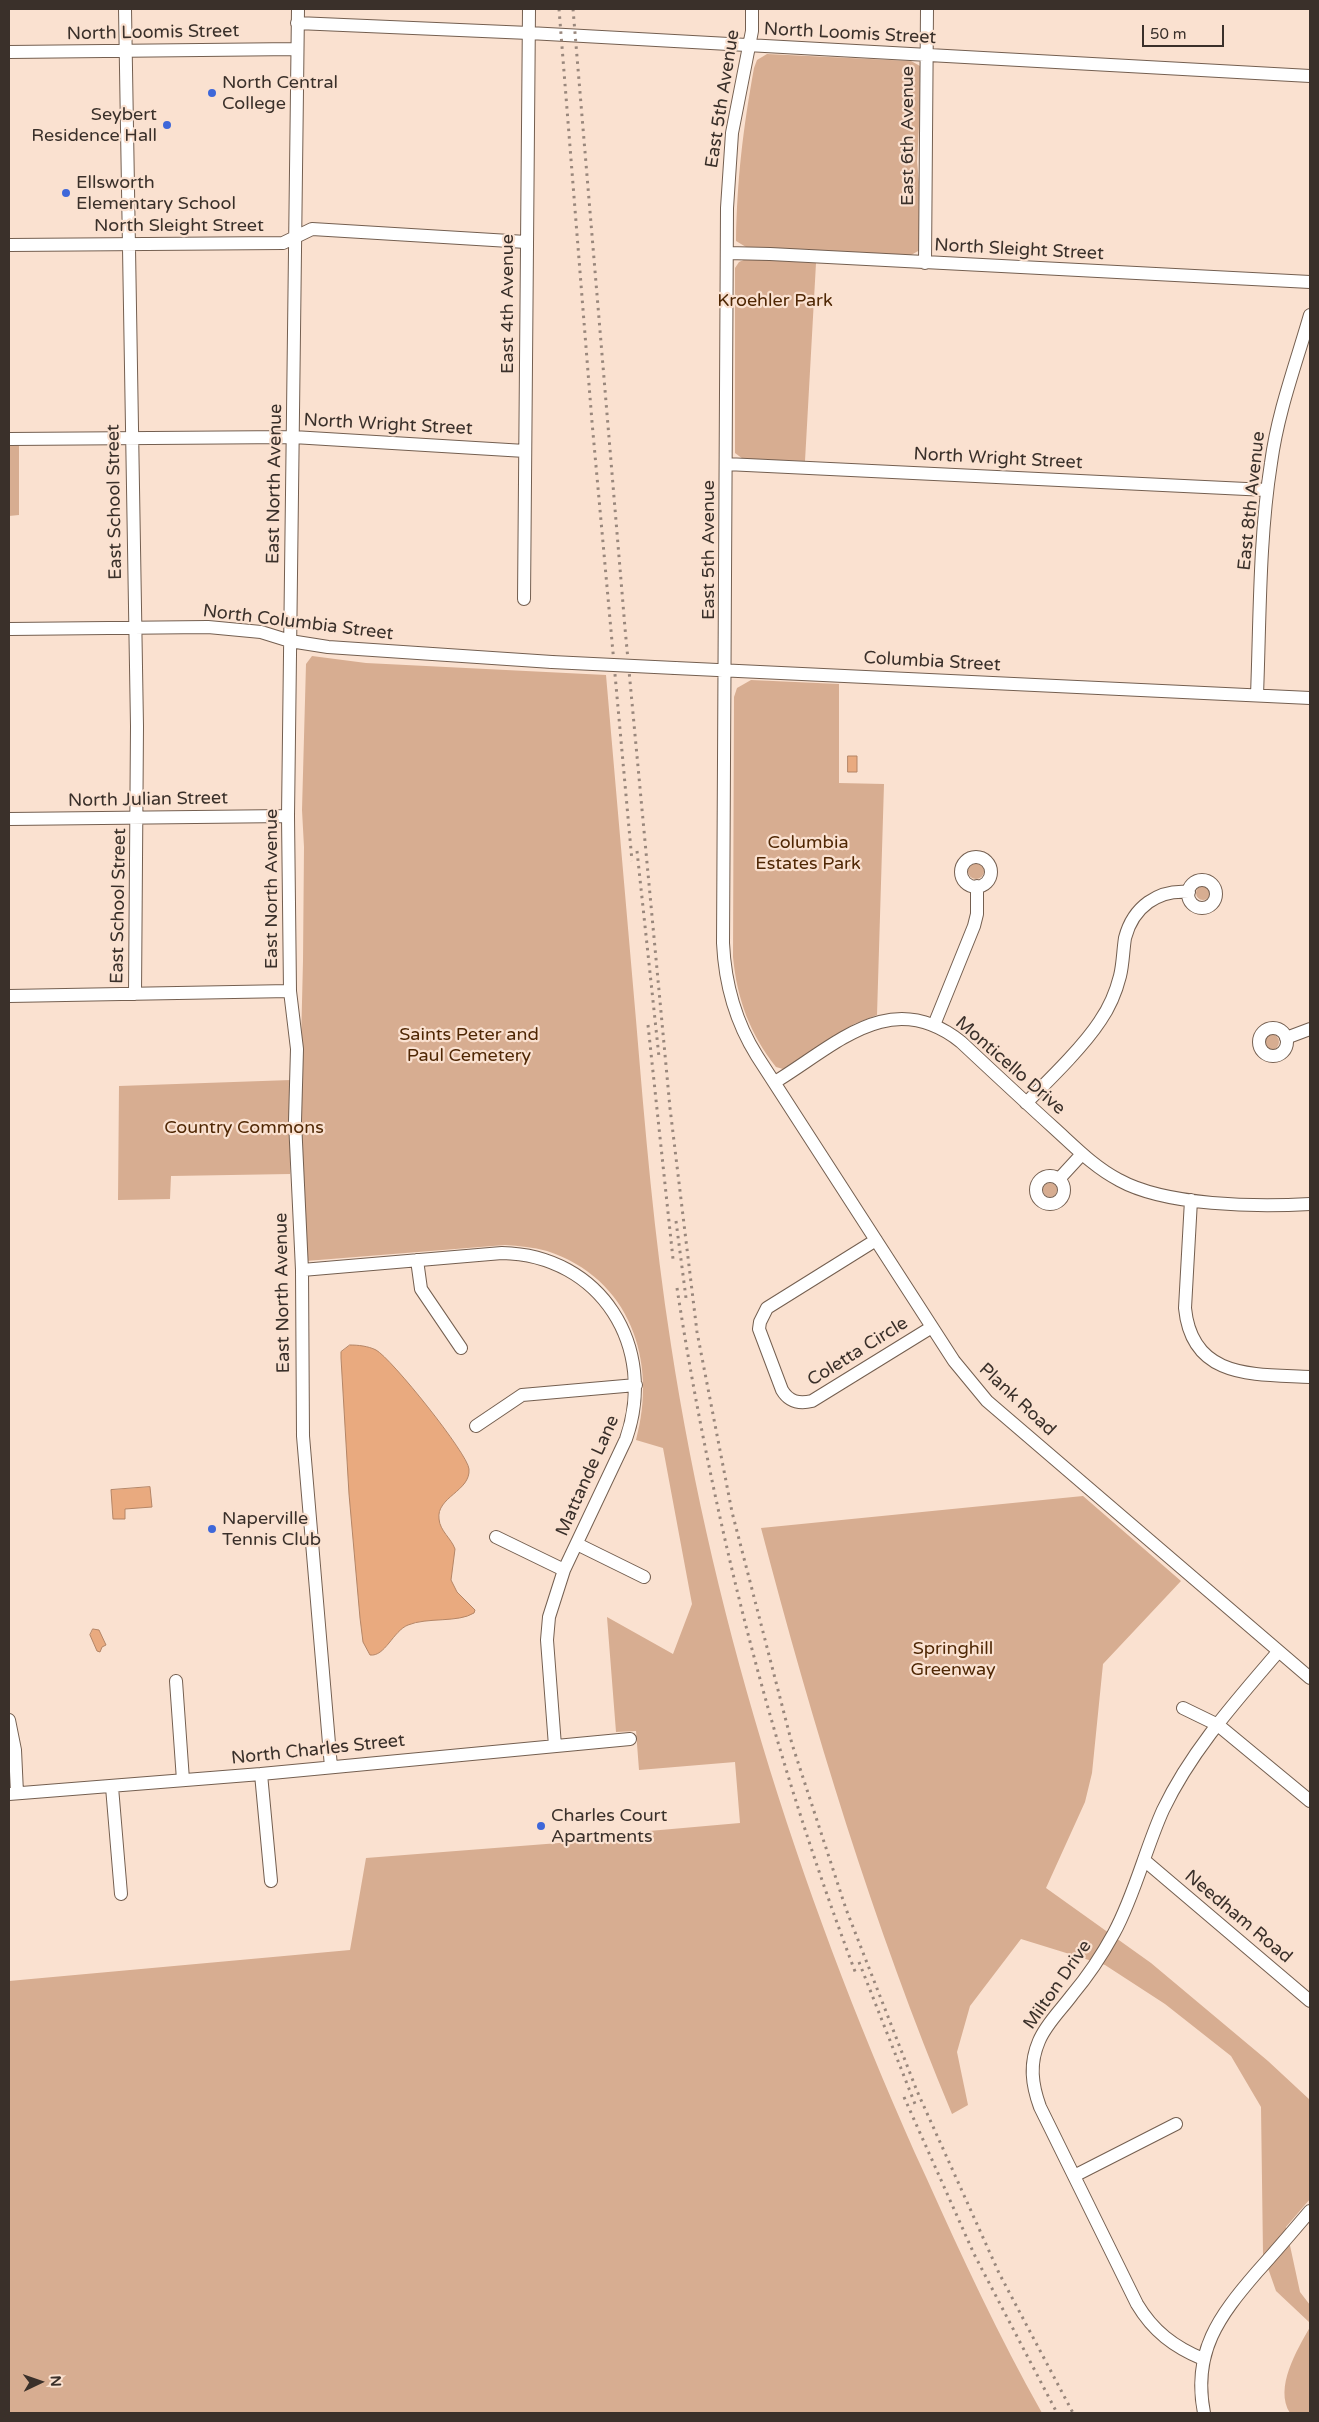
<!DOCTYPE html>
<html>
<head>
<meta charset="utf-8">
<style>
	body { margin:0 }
	#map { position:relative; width:1319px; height:2422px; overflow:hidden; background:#fae1d0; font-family:"Varela Round",sans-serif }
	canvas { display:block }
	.frame { position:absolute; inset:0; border:10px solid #3a302a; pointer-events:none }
	.north { position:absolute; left:15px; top:2357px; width:50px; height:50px; -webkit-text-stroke:4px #fae1d0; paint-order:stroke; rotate:87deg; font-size:14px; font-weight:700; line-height:20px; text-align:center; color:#3a302a }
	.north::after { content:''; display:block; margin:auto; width:18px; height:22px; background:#3a302a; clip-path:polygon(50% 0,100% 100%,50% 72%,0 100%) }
	.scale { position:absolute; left:1142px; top:25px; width:82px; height:22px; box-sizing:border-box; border:2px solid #3a302a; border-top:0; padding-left:6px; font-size:15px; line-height:18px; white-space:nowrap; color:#3a302a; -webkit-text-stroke:4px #fae1d0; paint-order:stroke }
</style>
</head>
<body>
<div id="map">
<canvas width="1319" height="2422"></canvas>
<div class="frame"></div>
<div class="north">N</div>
<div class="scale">50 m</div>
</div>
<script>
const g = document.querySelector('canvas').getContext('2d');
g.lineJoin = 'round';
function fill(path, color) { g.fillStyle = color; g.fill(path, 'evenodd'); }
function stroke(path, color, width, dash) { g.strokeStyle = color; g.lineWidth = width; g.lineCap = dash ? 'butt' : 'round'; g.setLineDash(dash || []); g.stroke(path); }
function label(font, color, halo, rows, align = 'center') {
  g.font = font + ' "Varela Round",sans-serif'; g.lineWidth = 4.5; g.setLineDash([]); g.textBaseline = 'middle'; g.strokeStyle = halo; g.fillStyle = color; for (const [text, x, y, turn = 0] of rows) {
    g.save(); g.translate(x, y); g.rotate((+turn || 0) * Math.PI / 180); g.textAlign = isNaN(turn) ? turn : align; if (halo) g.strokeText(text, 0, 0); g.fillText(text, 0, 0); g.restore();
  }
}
fill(new Path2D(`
	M 767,54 L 911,61 L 920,66 L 922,72 L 917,162 L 920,191 L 920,250 L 911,255 L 746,247 L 736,241 C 737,179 743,129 754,68 L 757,60 Z
	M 746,259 L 816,263 L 805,461 L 743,459 L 735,453 L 735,268 L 739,262 Z
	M 9,442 L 19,442 L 19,515 L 9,516 Z
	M 312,656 L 366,663 L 606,675 C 616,790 626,905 636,1020 C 645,1128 654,1237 671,1345 C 715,1632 806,1913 926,2177 C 962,2257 999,2337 1042,2413 L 9,2413 L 9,1981 L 350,1950 L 366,1858 L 649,1836 L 649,1831 L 740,1823 L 735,1762 L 639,1770 L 636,1731 L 616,1732 L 607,1617 L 673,1654 L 692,1604 L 663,1448 L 636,1440 C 658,1361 630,1278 547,1251 C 533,1247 519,1246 505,1245 L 306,1261 L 299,1125 L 303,961 L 304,847 L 302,810 L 306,664 Z
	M 751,680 L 839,684 L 839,783 L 884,784 L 877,1015 L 854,1024 L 783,1069 L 776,1067 C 750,1034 737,999 733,957 L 734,697 L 737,688 Z
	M968 871a8 8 0 1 1 16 0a8 8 0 1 1-16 0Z
	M1196 893a7 7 0 1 1 14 0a7 7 0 1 1-14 0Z
	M1263 1042a8 8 0 1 1 16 0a8 8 0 1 1-16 0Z
	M 291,1080 L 290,1174 L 171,1176 L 170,1199 L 118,1200 L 119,1086 Z
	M1043 1190a7 7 0 1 1 14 0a7 7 0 1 1-14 0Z
	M 1083,1496 L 1181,1581 L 1103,1664 L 1092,1773 L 1085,1802 L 1046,1888 L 1151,1963 L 1268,2061 L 1310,2100 L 1310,2199 L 1286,2227 L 1300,2292 L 1310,2305 L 1310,2413 L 1290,2413 C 1274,2388 1297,2350 1310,2327 L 1309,2322 L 1276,2291 L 1263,2254 L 1261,2107 L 1231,2056 L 1165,2004 L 1105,1965 L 1021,1939 L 970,2006 L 957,2052 L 968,2105 L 952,2114 C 873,1924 813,1727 761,1528 Z`), '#d7ad91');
const water = new Path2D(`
	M 848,756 L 857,756 L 857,772 L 848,772 Z
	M 350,1345 C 358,1345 368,1346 376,1350 C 391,1358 468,1454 469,1469 C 471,1491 436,1497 439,1519 C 440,1531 451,1538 455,1549 L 451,1580 L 457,1592 L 475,1610 L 474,1613 C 458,1623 427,1617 408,1625 C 393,1631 385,1657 370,1655 L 363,1642 L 360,1618 L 349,1494 L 341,1358 L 341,1352 Z
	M 150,1487 L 152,1507 L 125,1509 L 125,1519 L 113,1519 L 111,1490 Z
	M 93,1629 L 99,1630 L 106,1645 L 102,1647 L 100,1652 L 97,1651 L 90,1635 Z`);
fill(water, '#e9aa7f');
stroke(water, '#b48566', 1);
const street = new Path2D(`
	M 125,9 L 137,726 L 135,994
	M 298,9 L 288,816 L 290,991 L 297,1049 L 295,1121 L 302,1270 L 303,1436 L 331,1767
	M 752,9 L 752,31 L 732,133 L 727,208 L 723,943 C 725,985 735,1021 757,1056 L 954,1361 L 987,1401 L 1310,1678
	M 297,23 L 529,33 L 1310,76
	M 9,52 L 297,49
	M 9,245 L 283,243 L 312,229 L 526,242
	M 727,253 L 770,254 L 1310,282
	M 925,263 L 927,9
	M 9,439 L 293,437 L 525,451
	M 726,464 L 1267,490
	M 524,599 L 529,9
	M 9,629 L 208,627 L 261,632 L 290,641 L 328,647 L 552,662
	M 675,668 L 1310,698
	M 1257,695 C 1260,618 1259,539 1271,463 C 1278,411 1296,364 1310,315
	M 9,819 L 288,816
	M961 872a15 15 0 1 1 30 0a15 15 0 1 1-30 0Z
	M1188 894a14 14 0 1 1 28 0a14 14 0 1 1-28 0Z
	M 9,996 L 290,991
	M 934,1025 L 974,926 L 977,914 L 977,886
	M1259 1042a14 14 0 1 1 28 0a14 14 0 1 1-28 0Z
	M 1286,1038 L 1310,1029
	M 775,1082 C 836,1045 891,986 961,1042 C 992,1071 1023,1100 1054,1128 C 1075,1147 1094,1167 1119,1180 C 1166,1206 1256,1207 1310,1204
	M 1026,1103 C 1049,1080 1083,1047 1100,1021 C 1109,1008 1116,992 1120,976 C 1123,964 1123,951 1125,938 C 1133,907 1158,889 1189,892
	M1036 1190a14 14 0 1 1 28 0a14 14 0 1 1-28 0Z
	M 1059,1179 L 1082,1154
	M 1191,1200 L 1185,1308 C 1192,1380 1255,1374 1310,1377
	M 876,1240 L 767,1308 L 760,1322 L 759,1329 L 782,1390 C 789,1402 799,1404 812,1401 L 932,1327
	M 417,1260 L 421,1289 L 461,1348
	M 302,1270 L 502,1253 C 601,1255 658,1347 626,1439 L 564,1570 L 549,1617 L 547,1640 L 555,1746
	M 476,1426 L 522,1395 L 636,1385
	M 496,1537 L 564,1570
	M 577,1544 L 644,1577
	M 176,1681 L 183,1780
	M 1183,1708 L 1218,1725 L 1310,1801
	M 9,1720 L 15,1750 L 17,1793
	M 261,1774 L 271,1881
	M 112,1787 L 121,1894
	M 9,1794 L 261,1774 L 630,1739
	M 1144,1860 L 1310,2001
	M 1074,2176 L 1176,2124
	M 1203,2359 C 1174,2347 1153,2331 1137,2304 L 1040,2107 C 1032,2085 1029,2064 1039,2041 C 1046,2024 1061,2010 1072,1995 C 1088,1976 1102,1955 1114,1933 C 1135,1894 1145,1850 1163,1810 C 1191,1751 1236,1701 1278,1652
	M 1204,2413 C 1192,2352 1219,2316 1257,2272 C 1275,2252 1293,2231 1310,2211`);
stroke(street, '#745f50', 14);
stroke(street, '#fff', 12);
stroke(new Path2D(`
	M 559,9 L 592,422 L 632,861
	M 573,9 L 625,628 L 670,1108 L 697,1332 L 732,1512 L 792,1744 L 846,1909 L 917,2091 L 999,2273 L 1073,2413
	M 637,851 L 659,1057
	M 648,1025 L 673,1259
	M 676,1221 L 686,1298
	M 677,1288 C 713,1522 772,1753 856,1974
	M 859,1962 L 915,2104
	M 904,2097 L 974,2254 L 1057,2413`), '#99877c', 3, [2.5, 5]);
const streetBridge = new Path2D(`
	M 552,662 L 675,668`);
stroke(streetBridge, '#745f50', 14, []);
stroke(streetBridge, '#fff', 12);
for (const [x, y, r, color] of [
	[212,93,5,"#3e67d9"],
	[167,125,5,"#3e67d9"],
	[66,193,5,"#3e67d9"],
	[212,1529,5,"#3e67d9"],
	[541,1826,5,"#3e67d9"]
]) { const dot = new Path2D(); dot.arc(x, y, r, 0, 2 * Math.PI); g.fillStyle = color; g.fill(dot); stroke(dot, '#fae1d0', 2); }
label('18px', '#3a302a', '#fae1d0', [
	["North Loomis Street",153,33,-1],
	["North Loomis Street",850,34,3],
	["East 5th Avenue",723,99,-81],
	["East 6th Avenue",908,136,-90],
	["North Sleight Street",179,226],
	["North Sleight Street",1019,250,3],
	["East 4th Avenue",508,304,-90],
	["North Wright Street",388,425,3],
	["North Wright Street",998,459,3],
	["East North Avenue",275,484,-89],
	["East 8th Avenue",1252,501,-84],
	["East School Street",115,502,-91],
	["East 5th Avenue",709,550,-90],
	["North Columbia Street",298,623,7],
	["Columbia Street",932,662,3],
	["North Julian Street",148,800,-1],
	["East North Avenue",272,889,-90],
	["East School Street",119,906,-89],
	["Monticello Drive",1010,1066,41],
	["East North Avenue",283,1293,-91],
	["Coletta Circle",858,1352,-32],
	["Plank Road",1017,1400,43],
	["Mattande Lane",588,1476,-66],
	["North Charles Street",318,1750,-6],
	["Needham Road",1238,1917,40],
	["Milton Drive",1058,1985,-55]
]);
label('18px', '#3a302a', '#fae1d0', [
	["North Central",222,83],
	["College",222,104],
	["Seybert",157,115,"right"],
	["Residence Hall",157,136,"right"],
	["Ellsworth",76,183],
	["Elementary School",76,204],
	["Naperville",222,1519],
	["Tennis Club",222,1540],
	["Charles Court",551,1816],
	["Apartments",551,1837]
], 'left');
label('18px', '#4f2704', '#fae1d0', [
	["Kroehler Park",775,301],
	["Columbia",808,843],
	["Estates Park",808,864],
	["Saints Peter and",469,1035],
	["Paul Cemetery",469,1056],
	["Country Commons",244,1128],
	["Springhill",953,1649],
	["Greenway",953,1670]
]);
</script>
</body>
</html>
